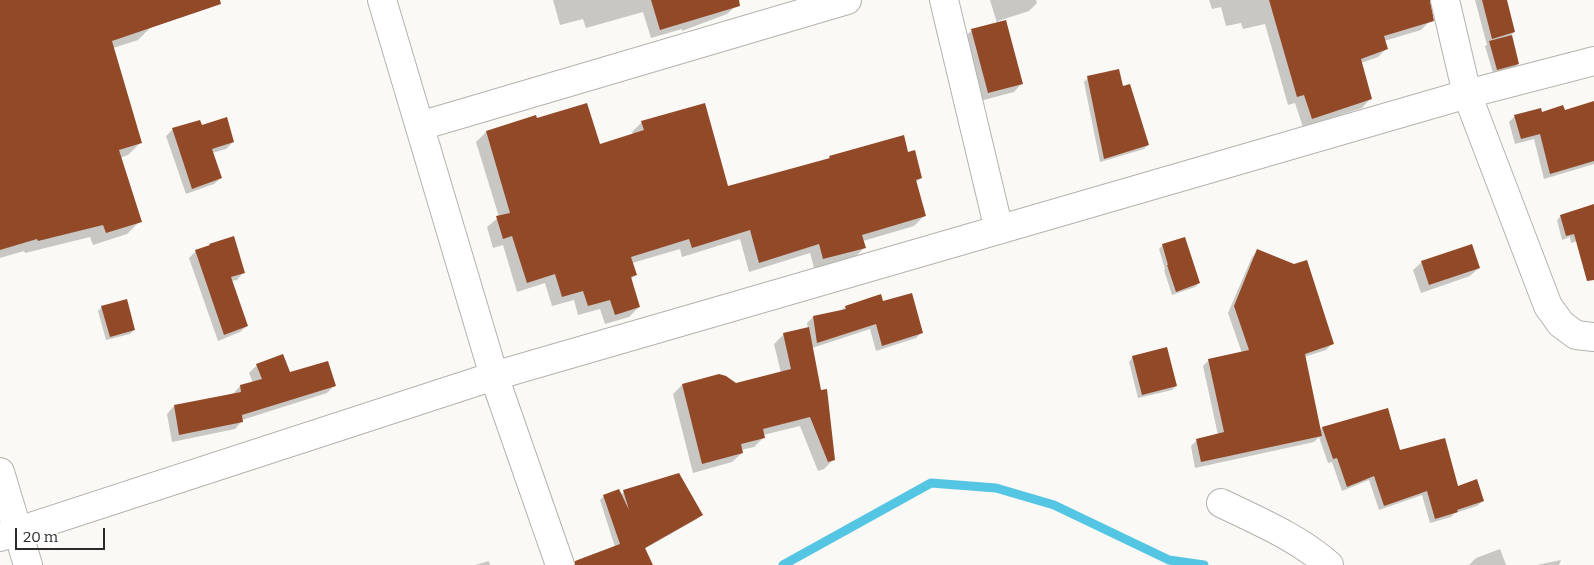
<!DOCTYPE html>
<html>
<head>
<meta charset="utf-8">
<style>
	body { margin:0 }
	#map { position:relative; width:1594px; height:565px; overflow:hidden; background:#fbf9f5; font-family:Bitter,serif }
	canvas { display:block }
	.scale { position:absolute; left:15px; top:528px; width:90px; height:22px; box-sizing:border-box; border:2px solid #2c2b2a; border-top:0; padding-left:6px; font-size:15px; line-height:18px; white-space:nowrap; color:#2c2b2a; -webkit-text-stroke:4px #fff; paint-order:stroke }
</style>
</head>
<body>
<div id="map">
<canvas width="1594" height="565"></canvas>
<div class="scale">20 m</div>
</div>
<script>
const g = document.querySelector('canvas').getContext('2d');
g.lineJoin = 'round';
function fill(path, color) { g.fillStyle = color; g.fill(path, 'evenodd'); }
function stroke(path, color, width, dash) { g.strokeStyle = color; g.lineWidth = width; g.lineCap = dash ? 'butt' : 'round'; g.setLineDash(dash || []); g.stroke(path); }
fill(new Path2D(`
	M 0,0 L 173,0 L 151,27 L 138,40 L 113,48 L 141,142 L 128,155 L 120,158 L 140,221 L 127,234 L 93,245 L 90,237 L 25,253 L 24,251 L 0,258 Z
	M 553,0 L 735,0 L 737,5 L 727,14 L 682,31 L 682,29 L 651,38 L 643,12 L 586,28 L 583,19 L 560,25 Z
	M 990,0 L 1036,0 L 1037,3 L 1029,11 L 998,21 L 1022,83 L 1014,92 L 980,101 L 963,39 L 971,31 L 997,23 Z
	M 1209,0 L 1424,0 L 1430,21 L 1421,30 L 1384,41 L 1387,48 L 1378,57 L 1361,63 L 1370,99 L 1362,108 L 1303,127 L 1295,103 L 1288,105 L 1265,24 L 1243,29 L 1241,23 L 1226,26 L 1221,7 L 1212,9 Z
	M 1475,0 L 1505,0 L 1514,32 L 1511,35 L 1518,64 L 1514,68 L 1493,73 L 1485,46 L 1487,45 Z
	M 1088,78 L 1122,88 L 1148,145 L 1144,149 L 1100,162 L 1084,82 Z
	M 1594,103 L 1594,164 L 1544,179 L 1534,139 L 1515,144 L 1509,122 L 1515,116 L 1564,111 Z
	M 537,120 L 599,145 L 633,134 L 632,132 L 642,122 L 727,188 L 826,160 L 830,157 L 908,153 L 921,178 L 915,183 L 924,216 L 914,226 L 863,241 L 865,247 L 855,257 L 814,268 L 810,253 L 749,272 L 740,239 L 682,257 L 680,249 L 632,263 L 635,275 L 630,280 L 639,307 L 629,317 L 605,324 L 600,309 L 578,315 L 574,300 L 552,306 L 545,283 L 517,292 L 503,245 L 493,248 L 487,227 L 499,217 L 476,142 L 486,132 Z
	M 201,127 L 233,142 L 226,149 L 212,153 L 221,178 L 214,184 L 186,194 L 166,136 L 173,129 Z
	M 1594,205 L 1594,236 L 1571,243 L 1570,237 L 1562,240 L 1557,220 L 1561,216 Z
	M 210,245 L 243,273 L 237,280 L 231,281 L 247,326 L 240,332 L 218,341 L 189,258 L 196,251 L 208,247 Z
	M 1163,245 L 1199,283 L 1195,287 L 1172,295 L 1164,270 L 1165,269 L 1159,249 Z
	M 1258,251 L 1332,344 L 1326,350 L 1304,357 L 1320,430 L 1322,428 L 1387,410 L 1399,451 L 1457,487 L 1483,501 L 1477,506 L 1455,513 L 1451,517 L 1430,523 L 1422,495 L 1379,510 L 1369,480 L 1342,491 L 1332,462 L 1328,463 L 1319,437 L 1314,442 L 1195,468 L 1191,446 L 1197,440 L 1218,435 L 1203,366 L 1209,360 L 1242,353 L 1228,313 L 1252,257 Z
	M 1422,262 L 1479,268 L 1470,276 L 1421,293 L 1413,270 Z
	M 880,296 L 882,303 L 922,332 L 916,338 L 876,351 L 870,329 L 812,348 L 833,460 L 824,469 L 818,471 L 800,426 L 763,435 L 764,437 L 754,447 L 741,450 L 742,453 L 732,462 L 693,473 L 673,394 L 682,385 L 736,385 L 781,373 L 774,344 L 784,334 L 808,329 L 807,323 L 813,317 L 840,312 L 845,307 Z
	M 102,307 L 134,330 L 130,334 L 106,340 L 98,311 Z
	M 1133,357 L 1176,386 L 1172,390 L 1138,398 L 1129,362 Z
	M 257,365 L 334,386 L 327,393 L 242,420 L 242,421 L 235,429 L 172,442 L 167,414 L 174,406 L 232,395 L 240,386 L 253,383 L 249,373 Z
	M 624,492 L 701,515 L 697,519 L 644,549 L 650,565 L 609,565 L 615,547 L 600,500 L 604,496 L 620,495 Z
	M 1500,549 L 1506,565 L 1469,565 L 1476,558 Z
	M 1561,560 L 1559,565 L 1537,565 Z
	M 489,561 L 490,565 L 475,565 Z`), '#0003');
stroke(new Path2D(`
	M 783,565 L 931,483 L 996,488 L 1054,505 L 1169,560 L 1204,565`), '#54c5e2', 9);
fill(new Path2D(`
	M 0,0 L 220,0 L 221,4 L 112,41 L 142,143 L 119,150 L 142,222 L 106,233 L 103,225 L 38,241 L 37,239 L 0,250 Z
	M 651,0 L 739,0 L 740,6 L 660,30 Z
	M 1269,0 L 1430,0 L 1434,21 L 1384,36 L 1388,49 L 1361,59 L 1372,99 L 1312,119 L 1304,95 L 1297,97 Z
	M 1482,0 L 1507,0 L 1515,32 L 1492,39 Z
	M 1006,20 L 1023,84 L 988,93 L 971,29 Z
	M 1512,35 L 1519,64 L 1497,70 L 1489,41 Z
	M 1119,69 L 1123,86 L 1130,84 L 1149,145 L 1104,159 L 1087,76 Z
	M 1594,101 L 1594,161 L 1550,174 L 1540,134 L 1521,139 L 1514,115 L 1541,108 L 1542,112 L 1563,105 L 1565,110 Z
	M 587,103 L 600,144 L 644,130 L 641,121 L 705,103 L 728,186 L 830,158 L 829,156 L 904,135 L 908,152 L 915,150 L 922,178 L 916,180 L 926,216 L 862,235 L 866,248 L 823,259 L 819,244 L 759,263 L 750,230 L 692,248 L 689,239 L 631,257 L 637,275 L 631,277 L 640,307 L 615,315 L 610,300 L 588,306 L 583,291 L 562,297 L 555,274 L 527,283 L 512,236 L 503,239 L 496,216 L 510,213 L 486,131 L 536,115 L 537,118 Z
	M 227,117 L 234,142 L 212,149 L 222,178 L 192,189 L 172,128 L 200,120 L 202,125 Z
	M 1594,204 L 1594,280 L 1587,281 L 1574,234 L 1566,236 L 1560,215 Z
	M 234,236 L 245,273 L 231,277 L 248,326 L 224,335 L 195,250 L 210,245 L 209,244 Z
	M 1185,237 L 1200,283 L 1176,292 L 1167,265 L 1168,265 L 1162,244 Z
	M 1472,244 L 1480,268 L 1429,285 L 1421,261 Z
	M 1257,249 L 1294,264 L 1307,260 L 1334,344 L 1305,354 L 1322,436 L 1201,462 L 1196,439 L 1224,432 L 1208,359 L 1249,350 L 1234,306 Z
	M 912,293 L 923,333 L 882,346 L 876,324 L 817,343 L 813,316 L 846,309 L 845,306 L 881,294 L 883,301 Z
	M 127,299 L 135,330 L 110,337 L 101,306 Z
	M 809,327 L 821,390 L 827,389 L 835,460 L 828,462 L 810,417 L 763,429 L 765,438 L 741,444 L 743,453 L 702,464 L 682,384 L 719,374 L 726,376 L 736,383 L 791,369 L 783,333 Z
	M 1167,347 L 1177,386 L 1142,395 L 1132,356 Z
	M 283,354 L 290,372 L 328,361 L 336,386 L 242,415 L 243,422 L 179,435 L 174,405 L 241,392 L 240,385 L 262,379 L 256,364 Z
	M 1388,408 L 1400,450 L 1445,438 L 1458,486 L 1477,479 L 1484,501 L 1457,510 L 1458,512 L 1435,519 L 1427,491 L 1384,506 L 1374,476 L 1347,487 L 1337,458 L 1333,459 L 1322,427 Z
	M 679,473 L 703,515 L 645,548 L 653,565 L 575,565 L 575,561 L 620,544 L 603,495 L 619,489 L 629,510 L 623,490 Z`), '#924928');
const street = new Path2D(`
	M 382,0 L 494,376 L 560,565
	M 944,0 L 999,230
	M 1445,0 L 1467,94 L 1548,306 L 1561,324 L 1576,335 L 1594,337
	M 420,126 L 847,0
	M 0,472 L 28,565
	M 1221,503 C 1258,521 1297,537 1329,565
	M 0,537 L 494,376 L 1467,94 L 1594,61`);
stroke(street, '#b3b2ae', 30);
stroke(street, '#fff', 28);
</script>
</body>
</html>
